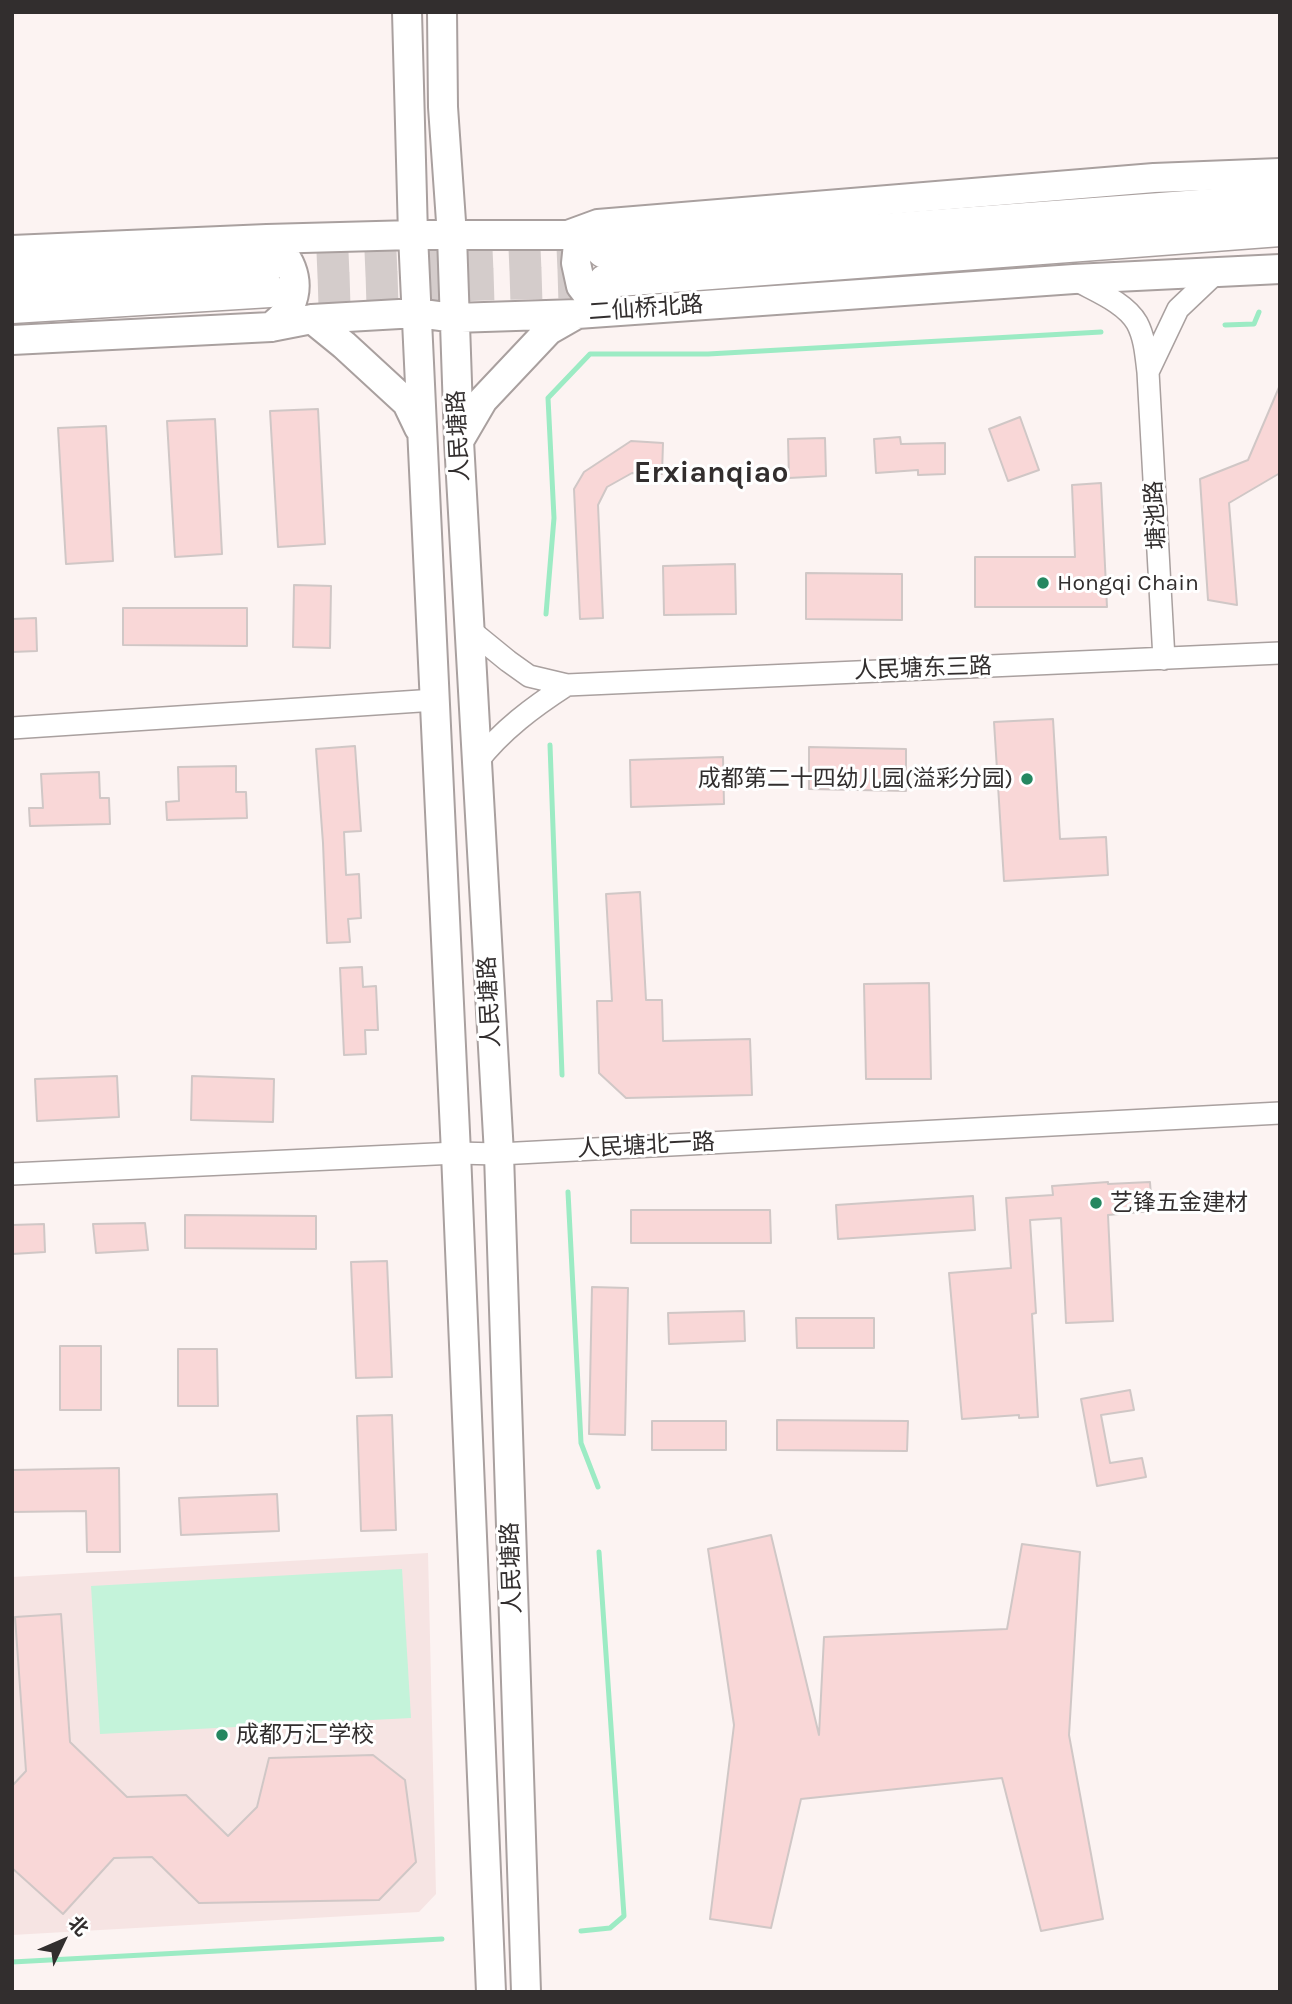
<!DOCTYPE html>
<html>
<head>
<meta charset="utf-8">
<style>
	body { margin:0 }
	#map { position:relative; width:1292px; height:2004px; overflow:hidden; background:#fcf3f2; font-family:Karla,"Noto Sans SC",sans-serif }
	canvas { display:block }
	.frame { position:absolute; inset:0; border:14px solid #322e2e; pointer-events:none }
	.north { position:absolute; left:28px; top:1906px; width:70px; height:70px; -webkit-text-stroke:5px #fff; paint-order:stroke; rotate:46deg; font-size:19px; font-weight:700; line-height:28px; text-align:center; color:#322e2e }
	.north::after { content:''; display:block; margin:auto; width:24px; height:32px; background:#322e2e; clip-path:polygon(50% 0,100% 100%,50% 72%,0 100%) }
</style>
</head>
<body>
<div id="map">
<canvas width="1292" height="2004"></canvas>
<div class="frame"></div>
<div class="north">北</div>
</div>
<script>
const g = document.querySelector('canvas').getContext('2d');
g.lineJoin = 'round';
function fill(path, color) { g.fillStyle = color; g.fill(path, 'evenodd'); }
function stroke(path, color, width, dash) { g.strokeStyle = color; g.lineWidth = width; g.lineCap = dash ? 'butt' : 'round'; g.setLineDash(dash || []); g.stroke(path); }
function label(font, color, halo, rows, align = 'center') {
  g.font = font + ' Karla,"Noto Sans SC",sans-serif'; g.lineWidth = 6; g.setLineDash([]); g.textBaseline = 'middle'; g.strokeStyle = halo; g.fillStyle = color; for (const [text, x, y, turn = 0] of rows) {
    g.save(); g.translate(x, y); g.rotate((+turn || 0) * Math.PI / 180); g.textAlign = isNaN(turn) ? turn : align; if (halo) g.strokeText(text, 0, 0); g.fillText(text, 0, 0); g.restore();
  }
}
fill(new Path2D(`
	M 428,1553 L 436,1894 L 419,1912 L 12,1935 L 12,1577 Z`), '#f6e4e3');
fill(new Path2D(`
	M 402,1569 L 411,1718 L 100,1734 L 91,1586 Z`), '#c4f3da');
stroke(new Path2D(`
	M 1225,325 L 1254,324 L 1259,312
	M 546,614 L 554,518 L 548,398 L 590,354 L 708,354 L 1101,332
	M 550,745 L 562,1075
	M 568,1192 L 581,1443 L 598,1487
	M 581,1931 L 610,1928 L 624,1916 L 599,1552
	M 12,1962 L 442,1939`), '#9cebc4', 5);
const building = new Path2D(`
	M 1280,385 L 1280,473 L 1229,503 L 1237,605 L 1208,600 L 1200,479 L 1248,460 Z
	M 318,409 L 325,544 L 278,547 L 270,411 Z
	M 1020,417 L 1039,470 L 1008,481 L 989,429 Z
	M 215,419 L 222,554 L 175,557 L 167,421 Z
	M 106,426 L 113,561 L 66,564 L 58,428 Z
	M 900,437 L 901,444 L 945,443 L 945,474 L 918,475 L 918,470 L 876,473 L 874,439 Z
	M 825,438 L 826,476 L 789,478 L 788,439 Z
	M 631,441 L 663,443 L 662,474 L 632,473 L 607,487 L 598,505 L 603,618 L 580,619 L 574,489 L 584,472 Z
	M 1101,483 L 1107,607 L 975,607 L 975,557 L 1075,557 L 1072,485 Z
	M 735,564 L 736,614 L 664,615 L 663,566 Z
	M 806,573 L 902,574 L 902,620 L 806,619 Z
	M 294,585 L 331,586 L 330,648 L 293,647 Z
	M 123,608 L 247,608 L 247,646 L 123,645 Z
	M 36,618 L 37,651 L 12,652 L 12,619 Z
	M 1053,719 L 1060,839 L 1106,837 L 1108,875 L 1004,881 L 994,722 Z
	M 355,746 L 361,831 L 344,832 L 346,875 L 359,874 L 361,918 L 348,919 L 350,942 L 327,943 L 323,843 L 316,749 Z
	M 809,747 L 906,749 L 906,791 L 809,789 Z
	M 723,757 L 724,804 L 631,807 L 630,760 Z
	M 236,766 L 236,792 L 246,792 L 247,818 L 167,820 L 166,802 L 179,801 L 178,767 Z
	M 99,772 L 100,798 L 109,798 L 110,824 L 30,826 L 29,808 L 43,808 L 41,774 Z
	M 640,892 L 646,1000 L 662,1000 L 663,1041 L 750,1039 L 752,1095 L 626,1098 L 599,1073 L 597,1001 L 612,1001 L 606,894 Z
	M 362,967 L 363,987 L 376,986 L 378,1030 L 365,1030 L 366,1054 L 344,1055 L 340,968 Z
	M 929,983 L 931,1079 L 866,1079 L 864,984 Z
	M 117,1076 L 119,1117 L 37,1121 L 35,1079 Z
	M 192,1076 L 274,1079 L 273,1122 L 191,1120 Z
	M 1108,1182 L 1108,1184 L 1150,1182 L 1152,1211 L 1108,1215 L 1113,1321 L 1066,1323 L 1061,1218 L 1030,1220 L 1036,1313 L 1032,1314 L 1038,1417 L 1019,1418 L 1019,1415 L 962,1419 L 949,1273 L 1011,1268 L 1006,1198 L 1053,1195 L 1052,1186 Z
	M 973,1196 L 975,1230 L 838,1239 L 836,1205 Z
	M 631,1210 L 770,1210 L 771,1243 L 631,1243 Z
	M 185,1215 L 316,1216 L 316,1249 L 185,1248 Z
	M 145,1223 L 148,1250 L 96,1253 L 93,1224 Z
	M 44,1224 L 45,1252 L 12,1254 L 12,1225 Z
	M 387,1261 L 392,1377 L 356,1378 L 351,1262 Z
	M 592,1287 L 628,1288 L 625,1435 L 589,1434 Z
	M 744,1311 L 745,1341 L 669,1344 L 668,1313 Z
	M 796,1318 L 874,1318 L 874,1348 L 797,1348 Z
	M 60,1346 L 101,1346 L 101,1410 L 60,1410 Z
	M 178,1349 L 217,1349 L 218,1406 L 178,1406 Z
	M 1130,1390 L 1134,1410 L 1101,1415 L 1110,1463 L 1142,1458 L 1146,1477 L 1097,1486 L 1081,1399 Z
	M 392,1415 L 396,1530 L 361,1531 L 357,1416 Z
	M 777,1420 L 908,1421 L 907,1451 L 777,1450 Z
	M 652,1421 L 726,1421 L 726,1450 L 652,1450 Z
	M 119,1468 L 120,1552 L 87,1552 L 86,1511 L 12,1512 L 12,1470 Z
	M 277,1494 L 279,1531 L 181,1535 L 179,1498 Z
	M 771,1535 L 819,1735 L 824,1637 L 1007,1629 L 1022,1544 L 1080,1552 L 1069,1735 L 1103,1919 L 1041,1931 L 1002,1778 L 801,1799 L 771,1928 L 710,1919 L 734,1725 L 708,1549 Z
	M 61,1614 L 70,1742 L 127,1797 L 186,1795 L 228,1836 L 257,1807 L 269,1758 L 373,1755 L 405,1780 L 416,1862 L 379,1900 L 199,1903 L 152,1857 L 114,1858 L 63,1914 L 12,1868 L 12,1786 L 26,1771 L 15,1617 Z`);
fill(building, '#f9d7d7');
stroke(building, '#d0c7c6', 2);
stroke(new Path2D(`
	M 269,265 L 603,251
	M 270,291 L 605,281`), '#d4cccb', 32, [32, 16]);
const street = new Path2D(`
	M 1074,279 C 1095,291 1125,302 1137,323 C 1145,338 1146,356 1148,372 L 1178,309 L 1217,272
	M 1148,372 L 1164,659
	M 470,630 L 508,661 L 529,676 L 567,685 C 533,707 502,730 477,762
	M 567,685 L 1280,653
	M 12,728 L 435,700
	M 12,1174 L 456,1153 L 499,1154 L 1280,1113`);
const secondary = new Path2D(`
	M 407,12 L 413,235 L 456,1153 L 491,1992
	M 442,12 L 443,107 L 452,236 L 459,441 L 499,1154 L 526,1992
	M 598,224 L 578,244 L 576,263 L 581,286 L 591,299 L 615,311
	M 267,239 C 289,253 302,280 290,306 C 286,315 278,321 271,327
	M 12,250 L 267,239 L 413,235 L 568,235 L 598,224 L 1154,178 L 1280,173
	M 312,319 L 344,345 L 407,403 L 419,428
	M 12,340 L 271,327 L 312,319 L 417,313 L 454,318 L 577,314 L 1074,279 L 1280,269
	M 459,441 L 483,400 L 549,330 L 577,314`);
const primary = new Path2D(`
	M 603,251 L 1280,200
	M 12,277 L 269,265
	M 605,281 L 1280,230
	M 12,307 L 270,291`);
stroke(street, '#a9a09f', 24);
stroke(secondary, '#a9a09f', 32);
stroke(primary, '#a9a09f', 35);
stroke(street, '#fff', 21);
stroke(secondary, '#fff', 28);
stroke(primary, '#fff', 32);
for (const [x, y, r, color] of [
	[1043,583,7,"#258760"],
	[1027,779,7,"#258760"],
	[1096,1203,7,"#258760"],
	[222,1735,7,"#258760"]
]) { const dot = new Path2D(); dot.arc(x, y, r, 0, 2 * Math.PI); g.fillStyle = color; g.fill(dot); stroke(dot, '#fff', 2.5); }
label('23px', '#322e2e', '#fff', [
	["二仙桥北路",646,309,-4],
	["人民塘路",459,436,-93],
	["塘池路",1156,515,-93],
	["人民塘东三路",923,669,-2],
	["人民塘路",490,1002,-93],
	["人民塘北一路",646,1146,-3],
	["人民塘路",512,1568,-92]
]);
label('23px', '#322e2e', '#fff', [
	["Hongqi Chain",1057,583],
	["成都第二十四幼儿园(溢彩分园)",1013,779,"right"],
	["艺锋五金建材",1110,1203],
	["成都万汇学校",236,1735]
], 'left');
label('bold 30px', '#322e2e', '#fff', [
	["Erxianqiao",711,473]
]);
</script>
</body>
</html>
